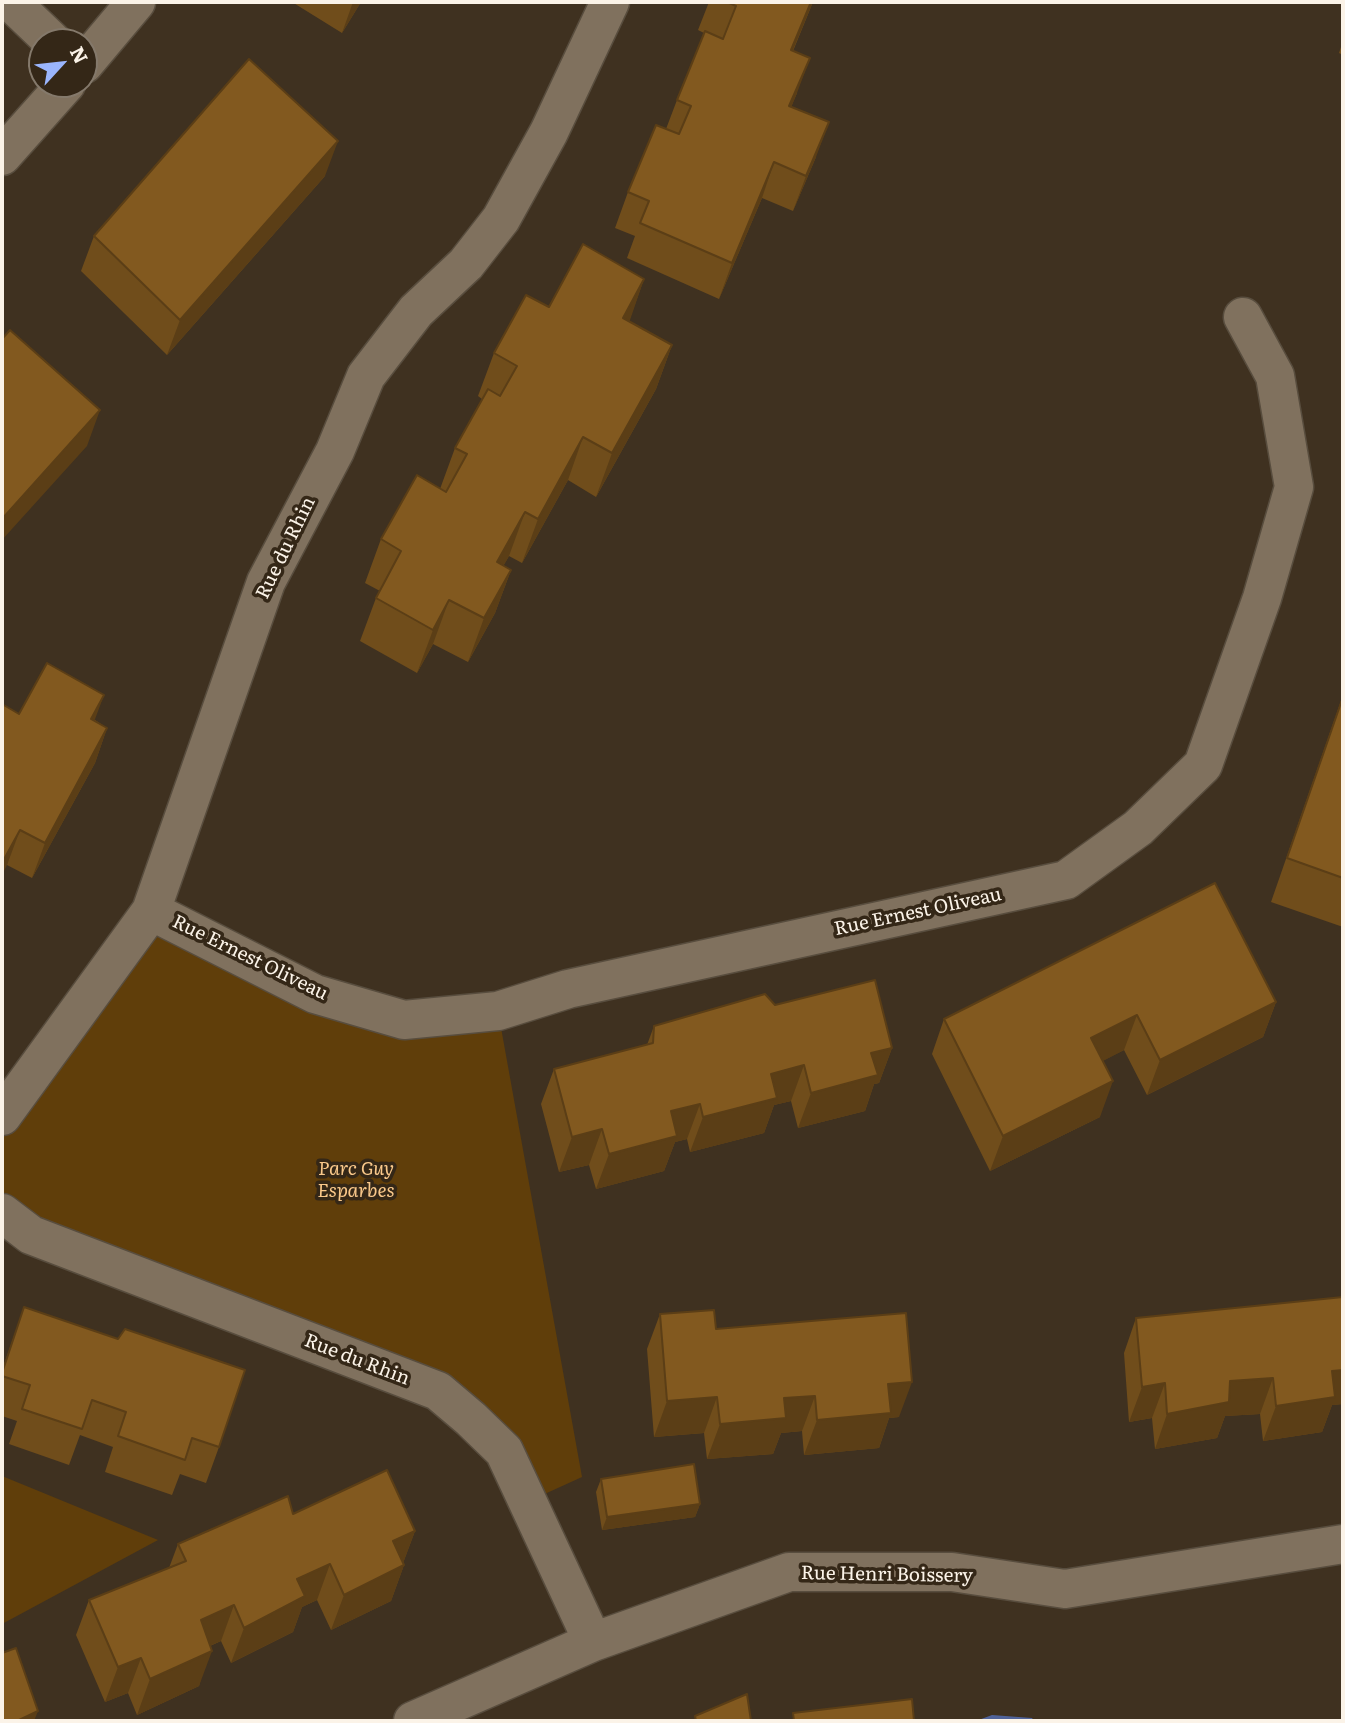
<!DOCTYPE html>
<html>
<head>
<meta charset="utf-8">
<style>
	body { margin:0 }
	#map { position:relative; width:1345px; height:1723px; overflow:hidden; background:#3f3120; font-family:Literata,serif }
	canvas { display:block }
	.frame { position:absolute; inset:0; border:4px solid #fbf3e8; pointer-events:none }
	.north { position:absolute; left:28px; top:28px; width:70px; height:70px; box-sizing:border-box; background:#342717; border:2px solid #84796b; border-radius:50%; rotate:63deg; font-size:19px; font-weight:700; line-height:28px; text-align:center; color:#fbf3e8 }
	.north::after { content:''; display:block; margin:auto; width:24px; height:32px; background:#9ab5fd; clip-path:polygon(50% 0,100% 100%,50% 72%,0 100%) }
</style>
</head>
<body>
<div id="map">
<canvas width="1345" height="1723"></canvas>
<div class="frame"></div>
<div class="north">N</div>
</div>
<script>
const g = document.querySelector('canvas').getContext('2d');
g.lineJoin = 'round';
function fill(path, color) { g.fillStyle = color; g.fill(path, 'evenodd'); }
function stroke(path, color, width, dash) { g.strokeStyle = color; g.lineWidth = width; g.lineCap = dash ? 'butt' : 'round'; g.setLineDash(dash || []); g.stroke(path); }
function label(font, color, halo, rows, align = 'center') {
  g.font = font + ' Literata,serif'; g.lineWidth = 7; g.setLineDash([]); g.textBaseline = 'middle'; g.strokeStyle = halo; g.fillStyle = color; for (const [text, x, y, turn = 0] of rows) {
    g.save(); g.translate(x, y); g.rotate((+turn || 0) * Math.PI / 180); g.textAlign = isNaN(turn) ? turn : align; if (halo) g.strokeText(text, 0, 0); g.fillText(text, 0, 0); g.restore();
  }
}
fill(new Path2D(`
	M 151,911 L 315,994 L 498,1011 L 582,1477 L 527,1502 L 471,1419 L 2,1213 L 2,1116 Z
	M 2,1476 L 158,1540 L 2,1624 Z`), '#603e0a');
fill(new Path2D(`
	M 992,1715 L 1032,1718 L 1034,1721 L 976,1721 Z`), '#50639a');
const street = new Path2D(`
	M 11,2 L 53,42
	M 84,64 L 136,2
	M 2,156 L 66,84
	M 151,911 L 315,994 L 404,1020 L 498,1011 L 568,989 L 1066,880 L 1138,828 L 1203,765 L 1262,598 L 1294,487 L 1275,376 L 1243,317
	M 2,1116 L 151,911 L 266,582 L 335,451 L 366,376 L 416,311 L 466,264 L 501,219 L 549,132 L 610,2
	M 2,1213 L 31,1235 L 438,1391 L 471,1419 L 504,1451 L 593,1642
	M 413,1721 L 593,1642 L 789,1572 L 952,1572 L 1065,1589 L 1343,1544`);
stroke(street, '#584d3e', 41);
stroke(street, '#80715e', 38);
fill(new Path2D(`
	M 292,2 L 361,2 L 342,33 Z
	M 709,2 L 813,2 L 793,51 L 797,93 L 791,107 L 816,157 L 793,211 L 762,198 L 719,299 L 627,258 L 635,236 L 615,228 L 628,192 L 666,129 L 677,100 L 704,33 L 698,30 Z
	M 1343,41 L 1343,55 L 1339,53 Z
	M 325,176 L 167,355 L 81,271 L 94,236 Z
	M 644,279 L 629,321 L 672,345 L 656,389 L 596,497 L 568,480 L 522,563 L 509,556 L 503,566 L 511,570 L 495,613 L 468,662 L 433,644 L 417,673 L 360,641 L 376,598 L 380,591 L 365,583 L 381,539 L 440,489 L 455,448 L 482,399 L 478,396 L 494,353 L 549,307 Z
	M 1343,695 L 1343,927 L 1271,902 Z
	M 19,714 L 95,720 L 107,728 L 95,763 L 32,878 L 7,865 Z
	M 1276,1002 L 1263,1037 L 1147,1095 L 1124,1050 L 1102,1061 L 1100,1117 L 990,1171 L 932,1054 L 944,1019 Z
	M 775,1005 L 892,1048 L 879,1083 L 874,1084 L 865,1111 L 798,1128 L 791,1101 L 774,1105 L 764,1133 L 690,1152 L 687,1139 L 675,1142 L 664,1171 L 596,1189 L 589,1165 L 559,1172 L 541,1104 L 554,1069 L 647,1045 L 654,1026 Z
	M 1343,1297 L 1343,1404 L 1332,1405 L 1322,1432 L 1263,1441 L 1260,1414 L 1225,1416 L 1217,1438 L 1155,1449 L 1152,1418 L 1129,1422 L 1124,1353 L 1136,1318 Z
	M 24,1307 L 219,1447 L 206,1483 L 180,1474 L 172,1495 L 105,1472 L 113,1447 L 80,1435 L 69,1465 L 9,1444 L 17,1421 L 2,1416 L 2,1370 Z
	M 660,1314 L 716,1329 L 899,1417 L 889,1418 L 879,1448 L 804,1455 L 802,1431 L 781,1433 L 773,1454 L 707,1459 L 704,1433 L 654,1437 L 647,1349 Z
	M 601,1479 L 700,1504 L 695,1517 L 602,1530 L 596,1492 Z
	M 293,1514 L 415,1531 L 403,1563 L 404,1565 L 391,1601 L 331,1630 L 317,1600 L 302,1607 L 293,1632 L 231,1663 L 221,1641 L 210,1646 L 199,1686 L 137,1715 L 128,1693 L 105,1702 L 76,1635 L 89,1600 L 169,1568 L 178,1544 Z`), '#704d1b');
fill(new Path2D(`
	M 353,2 L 361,2 L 342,33 Z
	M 811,2 L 813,2 L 778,86 L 791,50 Z
	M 810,58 L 797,93 L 777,142 L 789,106 Z
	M 829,122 L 816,157 L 793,211 L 806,176 Z
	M 338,141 L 325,176 L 167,355 L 180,320 Z
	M 774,162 L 762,198 L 719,299 L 732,263 Z
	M 644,279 L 629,323 L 623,318 Z
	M 672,345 L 656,389 L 596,497 L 612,453 Z
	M 100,410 L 87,446 L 2,540 L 2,519 Z
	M 583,437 L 568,480 L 522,563 L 538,519 Z
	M 525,512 L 509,556 L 481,606 L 497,562 Z
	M 511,570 L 495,613 L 468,662 L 484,618 Z
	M 449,600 L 433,644 L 417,673 L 433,630 Z
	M 104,695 L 91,730 L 91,719 Z
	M 107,728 L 95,763 L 32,878 L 45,843 Z
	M 20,830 L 7,865 L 2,875 L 2,863 Z
	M 1276,1002 L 1263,1037 L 1147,1095 L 1160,1060 Z
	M 1137,1015 L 1124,1050 L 1078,1074 L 1091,1038 Z
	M 892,1048 L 879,1083 L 874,1084 L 865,1111 L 798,1128 L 811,1093 L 871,1053 Z
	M 804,1065 L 791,1101 L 774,1105 L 764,1133 L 690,1152 L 703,1117 L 771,1074 Z
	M 1113,1081 L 1100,1117 L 990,1171 L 1003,1136 Z
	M 700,1104 L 687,1139 L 675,1142 L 664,1171 L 596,1189 L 609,1154 L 671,1111 Z
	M 602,1129 L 589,1165 L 559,1172 L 572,1137 Z
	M 1343,1370 L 1343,1404 L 1332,1405 L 1322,1432 L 1263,1441 L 1276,1406 L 1332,1371 Z
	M 1273,1378 L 1260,1414 L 1225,1416 L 1217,1438 L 1155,1449 L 1167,1414 L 1230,1381 Z
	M 912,1382 L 899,1417 L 889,1418 L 879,1448 L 804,1455 L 817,1420 L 888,1384 Z
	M 1165,1383 L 1152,1418 L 1129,1422 L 1142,1387 Z
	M 815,1396 L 802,1431 L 781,1433 L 773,1454 L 707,1459 L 720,1424 L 784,1398 Z
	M 717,1397 L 704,1433 L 654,1437 L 667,1401 Z
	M 700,1504 L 695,1517 L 602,1530 L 607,1517 Z
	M 415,1531 L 402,1566 L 393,1541 Z
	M 330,1564 L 317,1600 L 302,1607 L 293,1632 L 231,1663 L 244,1628 L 297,1579 Z
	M 404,1565 L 391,1601 L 331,1630 L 344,1595 Z
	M 234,1605 L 221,1641 L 188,1655 L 201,1620 Z
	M 212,1651 L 199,1686 L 137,1715 L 150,1679 Z
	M 141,1658 L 128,1693 L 105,1702 L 118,1667 Z
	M 38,1711 L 34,1721 L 17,1721 Z`), '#5b3e16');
const building = new Path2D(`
	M 727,2 L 811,2 L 791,50 L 810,58 L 789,106 L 829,122 L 806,176 L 774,162 L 732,263 L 640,223 L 649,201 L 628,192 L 656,125 L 679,134 L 691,106 L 677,100 L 705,31 L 723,39 L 736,6 Z
	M 249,59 L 338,141 L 180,320 L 94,236 Z
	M 583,244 L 644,279 L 623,318 L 672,345 L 612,453 L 583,437 L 538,519 L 525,512 L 497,562 L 511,570 L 484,618 L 449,600 L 433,630 L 376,598 L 401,551 L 381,539 L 417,475 L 446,492 L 467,454 L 455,448 L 488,389 L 500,396 L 517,366 L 494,353 L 526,295 L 549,307 Z
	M 10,330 L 100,410 L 2,519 L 2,339 Z
	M 47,663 L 104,695 L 91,719 L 107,728 L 45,843 L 20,830 L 2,863 L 2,704 L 19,714 Z
	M 1343,697 L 1343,878 L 1287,858 Z
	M 1215,883 L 1276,1002 L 1160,1060 L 1137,1015 L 1091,1038 L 1113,1081 L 1003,1136 L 944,1019 Z
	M 875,980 L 892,1048 L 871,1053 L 878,1075 L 811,1093 L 804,1065 L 771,1074 L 777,1098 L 703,1117 L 700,1104 L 671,1111 L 677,1136 L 609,1154 L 602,1129 L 572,1137 L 554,1069 L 653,1043 L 654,1026 L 765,994 L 775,1005 Z
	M 1343,1297 L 1343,1370 L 1332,1371 L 1335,1397 L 1276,1406 L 1273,1378 L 1230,1381 L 1229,1402 L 1167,1414 L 1165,1383 L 1142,1387 L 1136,1318 Z
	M 24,1307 L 118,1339 L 125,1329 L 245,1370 L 219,1447 L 192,1438 L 185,1460 L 118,1436 L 126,1412 L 92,1400 L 82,1429 L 22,1409 L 30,1385 L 2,1376 L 2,1373 Z
	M 714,1310 L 716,1329 L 906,1313 L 912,1382 L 888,1384 L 891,1413 L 817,1420 L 815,1396 L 784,1398 L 786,1418 L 720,1424 L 717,1397 L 667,1401 L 660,1314 Z
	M 694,1464 L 700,1504 L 607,1517 L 601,1479 Z
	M 387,1470 L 415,1531 L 393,1541 L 404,1565 L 344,1595 L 330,1564 L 297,1579 L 305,1596 L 244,1628 L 234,1605 L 201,1620 L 212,1651 L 150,1679 L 141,1658 L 118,1667 L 89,1600 L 186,1561 L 178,1544 L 288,1496 L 293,1514 Z
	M 16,1648 L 38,1711 L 17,1721 L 2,1721 L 2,1653 Z
	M 747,1694 L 751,1721 L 696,1721 L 695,1716 Z
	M 912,1699 L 914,1721 L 794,1721 L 793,1713 Z`);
fill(building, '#82591f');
stroke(building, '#5b3e16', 2);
label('19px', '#fbf3e8', '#342717', [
	["Rue du Rhin",286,548,-64],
	["Rue Ernest Oliveau",918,912,-12],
	["Rue Ernest Oliveau",250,958,26],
	["Rue du Rhin",357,1360,21],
	["Rue Henri Boissery",887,1575,1]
]);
label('italic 19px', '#f9c88a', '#342717', [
	["Parc Guy",356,1169],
	["Esparbes",356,1191]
]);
</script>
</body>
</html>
